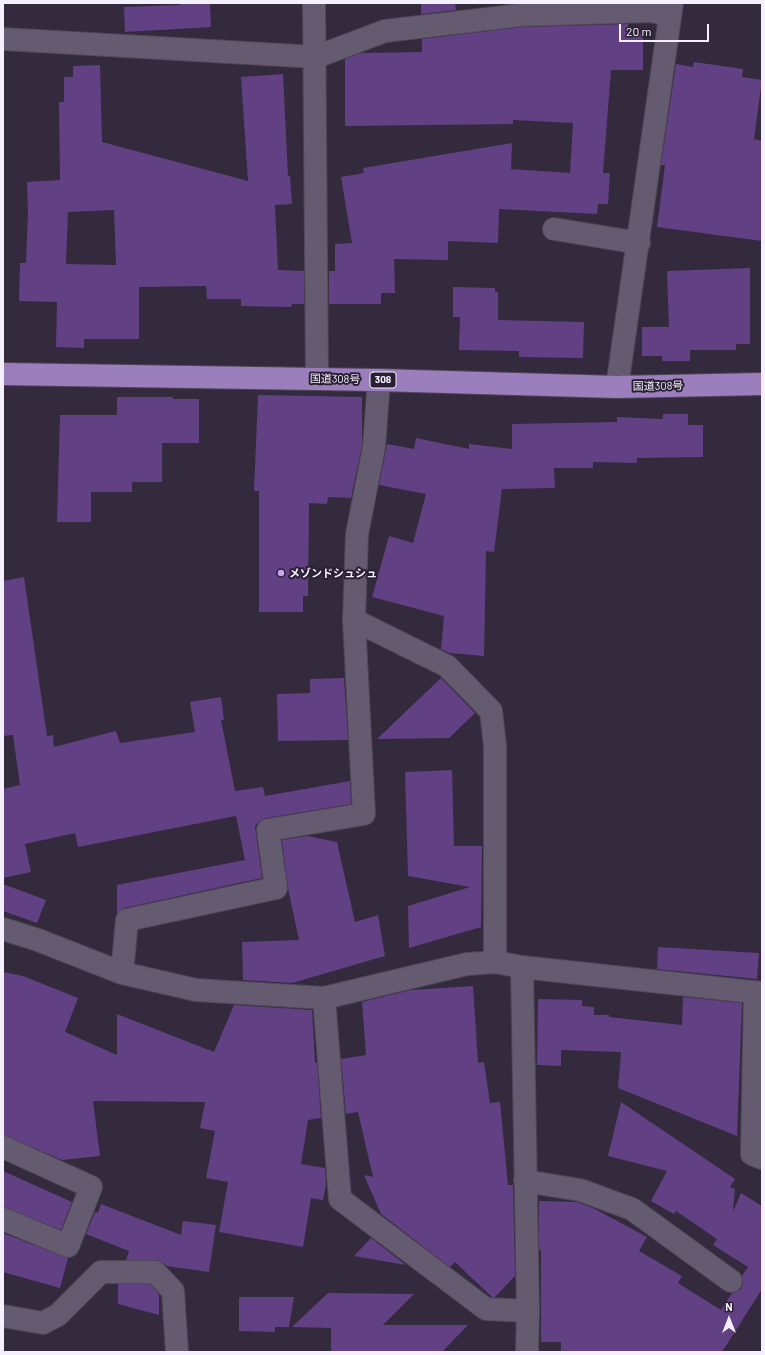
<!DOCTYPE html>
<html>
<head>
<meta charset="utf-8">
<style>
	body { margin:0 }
	#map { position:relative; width:765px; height:1355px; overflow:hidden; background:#332a3d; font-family:Barlow,sans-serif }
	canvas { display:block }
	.frame { position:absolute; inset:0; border:4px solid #f5f0fd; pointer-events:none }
	.north { position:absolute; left:709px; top:1299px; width:40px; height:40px; -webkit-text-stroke:3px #292033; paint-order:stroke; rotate:0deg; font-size:11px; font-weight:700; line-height:16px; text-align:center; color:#f5f0fd }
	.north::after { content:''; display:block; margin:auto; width:14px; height:18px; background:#f5f0fd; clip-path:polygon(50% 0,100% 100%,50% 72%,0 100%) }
	.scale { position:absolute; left:619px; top:24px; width:90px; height:18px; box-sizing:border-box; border:2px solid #f5f0fd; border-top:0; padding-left:5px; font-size:12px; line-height:14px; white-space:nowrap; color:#f5f0fd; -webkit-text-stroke:3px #292033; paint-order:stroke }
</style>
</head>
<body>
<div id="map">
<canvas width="765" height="1355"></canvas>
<div class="frame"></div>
<div class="north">N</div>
<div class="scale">20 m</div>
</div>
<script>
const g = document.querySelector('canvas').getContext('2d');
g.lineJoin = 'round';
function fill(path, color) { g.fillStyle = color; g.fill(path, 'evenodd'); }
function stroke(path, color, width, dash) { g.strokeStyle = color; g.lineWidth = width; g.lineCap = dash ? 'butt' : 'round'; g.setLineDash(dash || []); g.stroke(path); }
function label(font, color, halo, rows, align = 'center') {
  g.font = font + ' Barlow,"Noto Sans JP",sans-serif'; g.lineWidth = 4; g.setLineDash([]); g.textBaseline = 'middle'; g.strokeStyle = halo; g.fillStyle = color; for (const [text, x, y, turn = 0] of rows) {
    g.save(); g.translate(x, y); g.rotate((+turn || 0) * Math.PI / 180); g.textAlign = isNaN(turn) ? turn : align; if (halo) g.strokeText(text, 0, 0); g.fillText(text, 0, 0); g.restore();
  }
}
fill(new Path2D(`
	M 181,3 L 210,3 L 211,27 L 125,32 L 124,7 L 181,5 Z
	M 421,3 L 455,3 L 456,10 L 421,14 Z
	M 628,24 L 628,34 L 643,34 L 643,70 L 611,70 L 603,173 L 610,173 L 608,204 L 598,204 L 597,214 L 499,209 L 498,243 L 448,241 L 448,260 L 394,259 L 395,293 L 381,293 L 381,304 L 329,304 L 329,271 L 335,271 L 335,244 L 352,243 L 341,177 L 364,173 L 363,168 L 512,143 L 511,169 L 570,173 L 573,123 L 513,120 L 513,124 L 345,126 L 345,59 L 361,53 L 422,52 L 422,39 L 522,27 Z
	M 694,62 L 743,69 L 742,77 L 762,80 L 754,139 L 762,141 L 762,241 L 657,227 L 665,165 L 661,165 L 676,64 L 693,67 Z
	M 100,65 L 102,142 L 248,181 L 241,77 L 283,74 L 288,176 L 290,176 L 292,204 L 275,205 L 278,270 L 304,271 L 304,304 L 292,304 L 291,307 L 241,306 L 241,299 L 207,299 L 206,286 L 139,287 L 139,339 L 84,339 L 84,348 L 56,347 L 57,302 L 19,301 L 20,263 L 26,263 L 28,212 L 27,182 L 60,180 L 59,102 L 64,102 L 64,77 L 73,77 L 73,66 ZM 114,210 L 116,265 L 66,264 L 68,212 Z
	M 750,268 L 750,344 L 736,344 L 736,350 L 690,350 L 690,361 L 662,361 L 662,356 L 642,356 L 642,327 L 669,327 L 667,271 Z
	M 453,287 L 495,288 L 495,292 L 498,292 L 498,320 L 584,322 L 583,358 L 519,357 L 519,351 L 459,350 L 460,317 L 453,317 Z
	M 258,395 L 362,397 L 362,445 L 351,498 L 328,497 L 327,504 L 309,503 L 308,596 L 303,596 L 303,612 L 259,612 L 259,491 L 254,491 Z
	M 117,397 L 173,397 L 173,399 L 199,399 L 199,443 L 162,443 L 162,482 L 132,482 L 132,492 L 91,492 L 91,522 L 57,522 L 60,415 L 117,415 Z
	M 663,414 L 688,414 L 688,425 L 703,425 L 703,457 L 637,458 L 637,463 L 593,462 L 593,468 L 554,468 L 555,488 L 502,489 L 494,552 L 486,551 L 484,656 L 450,653 L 441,649 L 444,616 L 372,597 L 389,536 L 413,543 L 426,494 L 379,485 L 387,444 L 414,449 L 416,438 L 469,449 L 469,444 L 512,449 L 512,424 L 617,422 L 617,417 L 663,419 Z
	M 24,577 L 47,736 L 53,735 L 54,747 L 116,731 L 120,743 L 195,732 L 190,702 L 221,697 L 224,720 L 221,720 L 235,791 L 263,787 L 265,796 L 350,781 L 351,804 L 266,818 L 260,821 L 255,826 L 262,878 L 124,908 L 117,914 L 117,885 L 245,860 L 236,816 L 78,847 L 75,833 L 25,844 L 31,872 L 3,878 L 3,789 L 20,785 L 13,735 L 3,736 L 3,581 Z
	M 344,678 L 348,740 L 278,741 L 277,694 L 310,693 L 310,679 Z
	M 441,678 L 475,713 L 449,738 L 377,739 Z
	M 452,770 L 454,846 L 482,846 L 481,927 L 409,948 L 408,906 L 470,887 L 408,876 L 405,772 Z
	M 307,836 L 337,842 L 355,922 L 378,915 L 385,956 L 292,983 L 243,980 L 242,942 L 299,940 L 288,888 L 282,840 Z
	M 3,884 L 46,900 L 37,923 L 3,911 Z
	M 658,947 L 759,953 L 757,979 L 657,969 Z
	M 3,972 L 23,976 L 78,998 L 65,1032 L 117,1055 L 117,1014 L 214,1052 L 234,1005 L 312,1010 L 315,1063 L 317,1062 L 321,1118 L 308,1120 L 301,1164 L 325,1168 L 326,1184 L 323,1200 L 311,1198 L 303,1247 L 219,1232 L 228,1182 L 206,1178 L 215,1131 L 200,1128 L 205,1102 L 93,1101 L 100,1156 L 62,1160 L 3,1135 Z
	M 473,986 L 478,1063 L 484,1062 L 490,1103 L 500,1102 L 508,1185 L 513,1185 L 515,1276 L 495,1297 L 492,1297 L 455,1262 L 450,1267 L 381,1214 L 364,1175 L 373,1177 L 358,1112 L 346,1114 L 341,1059 L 366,1055 L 362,1002 L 411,990 Z
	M 683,997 L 742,1003 L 737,1136 L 618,1088 L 621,1052 L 561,1050 L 561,1066 L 537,1065 L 538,999 L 582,1000 L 582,1006 L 594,1007 L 594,1015 L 609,1015 L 609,1017 L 682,1025 Z
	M 621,1102 L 735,1179 L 730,1187 L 735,1189 L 733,1212 L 741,1193 L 762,1206 L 762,1289 L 722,1352 L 561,1352 L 561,1342 L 541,1342 L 541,1249 L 539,1251 L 539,1201 L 577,1202 L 595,1209 L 647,1237 L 639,1251 L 682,1276 L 678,1283 L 721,1310 L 732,1293 L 741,1289 L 743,1283 L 742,1276 L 748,1267 L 713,1245 L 717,1239 L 676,1211 L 674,1214 L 651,1201 L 667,1171 L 608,1156 Z
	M 3,1171 L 72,1202 L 61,1230 L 3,1207 Z
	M 101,1204 L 181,1235 L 183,1221 L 216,1225 L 209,1272 L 167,1266 L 160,1261 L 155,1260 L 126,1260 L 129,1251 L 86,1234 L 95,1212 L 98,1213 Z
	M 3,1233 L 68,1258 L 60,1288 L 3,1272 Z
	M 371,1238 L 406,1265 L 354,1256 Z
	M 118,1284 L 150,1284 L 159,1294 L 159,1315 L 118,1304 Z
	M 328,1293 L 414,1294 L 383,1325 L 468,1325 L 442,1352 L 331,1352 L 331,1328 L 292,1327 Z
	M 239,1297 L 294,1297 L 289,1327 L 275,1327 L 275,1332 L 239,1331 Z`), '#624084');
const minor = new Path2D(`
	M 314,3 L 317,379
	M 3,39 L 316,57 L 385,31 L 521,15 L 651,11 L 670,15
	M 554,229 L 639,243
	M 379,380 L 374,447 L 357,534 L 354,620 L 447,666 L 491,711 L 495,746 L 495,962
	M 617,387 L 672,3
	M 3,929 L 38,940 L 122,973 L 196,990 L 324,998 L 467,964 L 495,962 L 522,967 L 762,993
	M 522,967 L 528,1311 L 527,1352
	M 122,973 L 127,920 L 276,888 L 268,830 L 364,814 L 354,620
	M 755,993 L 752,1154 L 762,1158
	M 324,998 L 340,1199 L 486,1309 L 528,1311
	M 3,1147 L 91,1187 L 68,1246 L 3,1219
	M 525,1181 L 580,1190 L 632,1209 L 731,1281
	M 3,1316 L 43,1323 L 58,1315 L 101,1272 L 155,1272 L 173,1291 L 177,1352`);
const highway = new Path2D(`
	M 3,374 L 379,380 L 617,387 L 762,384`);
stroke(minor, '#4f4758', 24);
stroke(highway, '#4f4758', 24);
stroke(minor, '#655b70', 22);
stroke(highway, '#9b7ebc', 22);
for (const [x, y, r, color] of [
	[281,573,4,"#c8a6ef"]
]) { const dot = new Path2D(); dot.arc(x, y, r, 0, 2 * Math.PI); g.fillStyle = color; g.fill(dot); stroke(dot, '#292033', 1.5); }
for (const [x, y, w] of [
	[383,380,26]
]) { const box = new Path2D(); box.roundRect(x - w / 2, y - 8, w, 16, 3); g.fillStyle = '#292033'; g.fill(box); stroke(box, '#f5f0fd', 1); }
label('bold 10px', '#f5f0fd', null, [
	["308",383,380]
]);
label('11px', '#f5f0fd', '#292033', [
	["国道308号",335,379,1],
	["国道308号",658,386,-1]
]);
label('bold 11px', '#f5f0fd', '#292033', [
	["メゾンドシュシュ",289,573]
], 'left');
</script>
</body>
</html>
